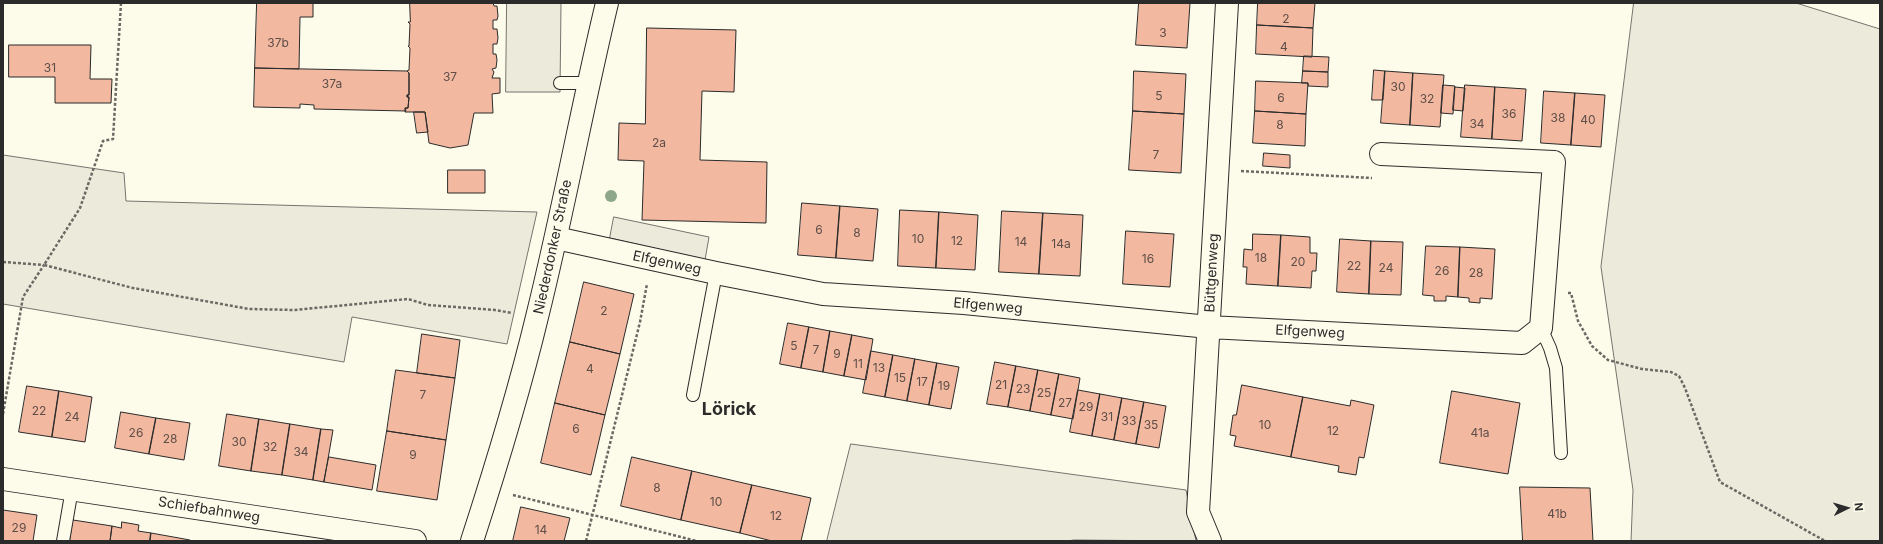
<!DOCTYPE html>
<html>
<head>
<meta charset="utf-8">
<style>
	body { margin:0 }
	#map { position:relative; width:1883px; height:544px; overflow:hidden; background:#fdfbea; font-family:Inter,sans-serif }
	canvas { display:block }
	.frame { position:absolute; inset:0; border:4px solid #2b2b2b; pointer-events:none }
	.north { position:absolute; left:1827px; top:488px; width:40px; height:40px; -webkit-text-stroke:3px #fdfbea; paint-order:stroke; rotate:85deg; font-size:11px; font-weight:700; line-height:16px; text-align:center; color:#2b2b2b }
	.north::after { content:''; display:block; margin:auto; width:14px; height:18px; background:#2b2b2b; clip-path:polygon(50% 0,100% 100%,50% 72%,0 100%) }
</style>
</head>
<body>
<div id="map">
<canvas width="1883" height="544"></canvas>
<div class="frame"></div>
<div class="north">N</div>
</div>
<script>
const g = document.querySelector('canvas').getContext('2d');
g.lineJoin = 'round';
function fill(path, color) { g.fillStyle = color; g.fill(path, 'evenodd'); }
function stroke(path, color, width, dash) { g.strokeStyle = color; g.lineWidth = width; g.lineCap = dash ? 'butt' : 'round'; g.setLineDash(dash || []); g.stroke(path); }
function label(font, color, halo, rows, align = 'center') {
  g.font = font + ' Inter,sans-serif'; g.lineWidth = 3; g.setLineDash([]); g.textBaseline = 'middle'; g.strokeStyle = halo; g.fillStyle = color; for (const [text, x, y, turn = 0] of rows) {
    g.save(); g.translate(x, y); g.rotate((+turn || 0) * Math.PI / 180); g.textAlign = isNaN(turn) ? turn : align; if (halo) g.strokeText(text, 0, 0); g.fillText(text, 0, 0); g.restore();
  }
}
const green = new Path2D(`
	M 1634,3 L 1796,3 L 1880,29 L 1880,541 L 1631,541 L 1633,490 L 1601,267 Z
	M 3,155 L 124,173 L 126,201 L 537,212 L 507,344 L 352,317 L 344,362 L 3,304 Z
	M 851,444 L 1186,490 L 1196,541 L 1074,540 L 1067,541 L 827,541 Z`);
fill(green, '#ecebdb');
stroke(green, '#74746e', 1);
const parking = new Path2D(`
	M 507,3 L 561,3 L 560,92 L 506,92 Z
	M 614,217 L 709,237 L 705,260 L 610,238 Z`);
fill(parking, '#eceadb');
stroke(parking, '#74746e', 1);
const building = new Path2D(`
	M 257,3 L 313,3 L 313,17 L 300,17 L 299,69 L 255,68 Z
	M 410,3 L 493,3 L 494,6 L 497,6 L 498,16 L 497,20 L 493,20 L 493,29 L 497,29 L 498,38 L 497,44 L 493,44 L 493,54 L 496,54 L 497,60 L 496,68 L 492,69 L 494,72 L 492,78 L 500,78 L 500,93 L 492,94 L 493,113 L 474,113 L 468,145 L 450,148 L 429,143 L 425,112 L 405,112 L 405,108 L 408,108 L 409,97 L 407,97 L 407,95 L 409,95 L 409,73 L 407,71 L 409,70 L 410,48 L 408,46 L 409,46 L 410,24 L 408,22 L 410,22 Z
	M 1139,3 L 1190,3 L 1187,48 L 1136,45 Z
	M 1258,3 L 1315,3 L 1313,28 L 1257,25 Z
	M 1257,25 L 1313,28 L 1312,57 L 1256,54 Z
	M 647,28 L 736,30 L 734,92 L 702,91 L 700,160 L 767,162 L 766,223 L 642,220 L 644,161 L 618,160 L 619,123 L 645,124 Z
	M 9,45 L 91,45 L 90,79 L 112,79 L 111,103 L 55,103 L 55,77 L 9,77 Z
	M 1304,56 L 1329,57 L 1328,72 L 1303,71 Z
	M 255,68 L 407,71 L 409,73 L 409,95 L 407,95 L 407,97 L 409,97 L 408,108 L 405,108 L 406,111 L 314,109 L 314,105 L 300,104 L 300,108 L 254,107 Z
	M 1374,70 L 1385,71 L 1383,100 L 1372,100 Z
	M 1134,71 L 1186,74 L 1184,114 L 1133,111 Z
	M 1303,71 L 1328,72 L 1328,87 L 1308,86 L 1308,83 L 1302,83 Z
	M 1385,71 L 1413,73 L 1410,125 L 1381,123 Z
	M 1413,73 L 1444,75 L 1440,127 L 1410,125 Z
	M 1256,81 L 1308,83 L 1306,114 L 1255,111 Z
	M 1443,85 L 1455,86 L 1453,114 L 1441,113 Z
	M 1465,85 L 1495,87 L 1492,139 L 1461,137 Z
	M 1455,87 L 1465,88 L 1463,111 L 1453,110 Z
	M 1495,87 L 1526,89 L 1522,141 L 1492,139 Z
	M 1544,91 L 1575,93 L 1571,145 L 1541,143 Z
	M 1575,93 L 1605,95 L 1601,147 L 1571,145 Z
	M 1133,111 L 1184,114 L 1181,173 L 1129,170 Z
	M 1255,111 L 1306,114 L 1305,146 L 1253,143 Z
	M 414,112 L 425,112 L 428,132 L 417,133 Z
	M 1264,153 L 1290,155 L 1290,168 L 1263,166 Z
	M 448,170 L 485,170 L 485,193 L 448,193 Z
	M 802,203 L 840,206 L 836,258 L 798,255 Z
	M 840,206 L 878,209 L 873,261 L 836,258 Z
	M 900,210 L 939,212 L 936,268 L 898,266 Z
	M 1002,211 L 1043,213 L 1039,274 L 999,272 Z
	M 939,212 L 978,215 L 975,270 L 936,268 Z
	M 1043,213 L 1083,215 L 1080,276 L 1039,274 Z
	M 1126,231 L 1174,234 L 1170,287 L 1123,284 Z
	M 1253,234 L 1281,235 L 1278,286 L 1246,284 L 1247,267 L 1243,267 L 1244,249 L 1252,250 Z
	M 1281,235 L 1310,237 L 1310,253 L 1317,253 L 1316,271 L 1312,271 L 1311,288 L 1278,286 Z
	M 1340,239 L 1371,241 L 1369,294 L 1337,292 Z
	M 1371,241 L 1403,242 L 1401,295 L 1369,294 Z
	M 1426,246 L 1460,247 L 1458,297 L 1446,296 L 1446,301 L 1434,301 L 1434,296 L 1423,295 Z
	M 1460,247 L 1495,249 L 1492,299 L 1480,298 L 1480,303 L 1469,302 L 1469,298 L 1458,297 Z
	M 584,282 L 634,294 L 620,354 L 570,342 Z
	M 788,323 L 809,327 L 801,368 L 780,364 Z
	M 809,327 L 830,331 L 823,372 L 801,368 Z
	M 830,331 L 852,335 L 844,376 L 823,372 Z
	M 422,334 L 460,340 L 455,378 L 417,373 Z
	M 852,335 L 873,339 L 866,380 L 844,376 Z
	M 570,342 L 620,354 L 605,415 L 555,403 Z
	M 871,351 L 893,355 L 885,397 L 863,393 Z
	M 893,355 L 915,359 L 907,401 L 885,397 Z
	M 915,359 L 937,363 L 929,405 L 907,401 Z
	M 995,362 L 1016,366 L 1008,407 L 987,404 Z
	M 937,363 L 959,367 L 951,409 L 929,405 Z
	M 1016,366 L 1038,370 L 1030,411 L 1008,407 Z
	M 396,370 L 455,378 L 446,440 L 387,431 Z
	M 1038,370 L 1059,374 L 1051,415 L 1030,411 Z
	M 1059,374 L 1080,378 L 1073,419 L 1051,415 Z
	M 1242,385 L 1303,397 L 1291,457 L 1234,446 L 1236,436 L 1230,435 L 1233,415 L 1236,415 Z
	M 27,386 L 59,391 L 52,437 L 19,432 Z
	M 1078,390 L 1100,394 L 1092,436 L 1070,432 Z
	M 59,391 L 92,397 L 85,442 L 52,437 Z
	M 1452,391 L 1520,403 L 1508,474 L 1440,463 Z
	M 1100,394 L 1122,398 L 1114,440 L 1092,436 Z
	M 1303,397 L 1350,406 L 1351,400 L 1374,405 L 1364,458 L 1359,457 L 1356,475 L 1338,472 L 1339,466 L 1291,457 Z
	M 1122,398 L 1144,402 L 1136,444 L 1114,440 Z
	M 1144,402 L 1166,406 L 1159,448 L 1136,444 Z
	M 555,403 L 605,415 L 591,475 L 541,463 Z
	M 121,412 L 156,418 L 149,454 L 115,448 Z
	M 227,414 L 259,419 L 251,471 L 219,466 Z
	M 156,418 L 190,423 L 184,460 L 149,454 Z
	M 259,419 L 290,424 L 282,475 L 251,471 Z
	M 290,424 L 321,429 L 313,480 L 282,475 Z
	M 321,429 L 333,430 L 324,482 L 313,480 Z
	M 387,431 L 446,440 L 437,500 L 377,491 Z
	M 329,457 L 376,465 L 372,490 L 324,482 Z
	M 632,457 L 692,471 L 681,520 L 621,506 Z
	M 692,471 L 752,485 L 740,533 L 681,520 Z
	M 752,485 L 811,498 L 801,541 L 772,541 L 740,533 Z
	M 1520,487 L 1590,488 L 1593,541 L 1523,541 Z
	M 521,507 L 570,518 L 564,541 L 513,541 Z
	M 3,510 L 37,515 L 33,541 L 3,541 Z
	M 73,520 L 112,526 L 110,541 L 70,541 Z
	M 122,522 L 139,525 L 138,531 L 151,533 L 150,541 L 110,541 L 112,526 L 121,528 Z
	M 151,533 L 190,540 L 190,541 L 150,541 Z`);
fill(building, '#f2b8a0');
stroke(building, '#2b2b2b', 1);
const service = new Path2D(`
	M 560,83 L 588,83
	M 1541,328 L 1550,348 L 1556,368 L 1561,453
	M 693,395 L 716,273
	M 63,541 L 72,489`);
const minor = new Path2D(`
	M 556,238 L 716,273 L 823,294 L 964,303 L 1209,327 L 1522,343 L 1541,328 L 1554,162 L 1381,154
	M 3,479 L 415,541
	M 472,541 C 496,467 519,392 537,317 C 563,213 582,107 607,3
	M 1210,541 L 1198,512 L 1227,3`);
stroke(service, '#2b2b2b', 14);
stroke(minor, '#2b2b2b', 24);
stroke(new Path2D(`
	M 121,3 L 113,139 L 103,141 L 80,208 L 44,265 L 133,288 L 249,309 L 295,310 L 408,299 L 428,305 L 495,310 L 512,313
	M 1241,171 L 1372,178
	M 3,262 L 44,265
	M 1568,293 L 1571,293 L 1578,321 L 1592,346 L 1608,360 L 1642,369 L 1671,372 L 1679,376 L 1685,388 L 1720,482 L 1825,541
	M 3,414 L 23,297 L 44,265
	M 513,495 L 697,541
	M 586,541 L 640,322 L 647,284`), '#6a6964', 2.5, [3, 2]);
stroke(service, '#fdfbea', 12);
stroke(minor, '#fdfbea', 22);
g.fillStyle = '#8ea78a';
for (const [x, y] of [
	[611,196]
]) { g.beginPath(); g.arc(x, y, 6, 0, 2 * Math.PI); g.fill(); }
label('12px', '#5d4e48', null, [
	["2",1286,19],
	["3",1163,33],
	["37b",278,43],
	["4",1284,47],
	["31",50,68],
	["37",450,77],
	["37a",332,84],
	["30",1398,87],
	["5",1159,96],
	["6",1281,98],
	["32",1427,99],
	["36",1509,114],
	["38",1558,118],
	["40",1588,120],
	["34",1477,124],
	["8",1280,125],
	["2a",659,143],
	["7",1156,155],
	["6",819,230],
	["8",857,233],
	["10",918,239],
	["12",957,241],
	["14",1021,242],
	["14a",1061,244],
	["18",1261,258],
	["16",1148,259],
	["20",1298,262],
	["22",1354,266],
	["24",1386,268],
	["26",1442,271],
	["28",1476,273],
	["2",604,311],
	["5",794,346],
	["7",816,350],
	["9",837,354],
	["11",858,364],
	["13",879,368],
	["4",590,369],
	["15",900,378],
	["17",922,382],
	["21",1001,385],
	["19",944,386],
	["23",1023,389],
	["25",1044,393],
	["7",423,395],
	["27",1065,403],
	["29",1086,407],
	["22",39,411],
	["24",72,417],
	["31",1107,417],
	["33",1129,421],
	["35",1151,425],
	["10",1265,425],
	["6",576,429],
	["12",1333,431],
	["26",136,433],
	["41a",1480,433],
	["28",170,439],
	["30",239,442],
	["32",270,447],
	["34",301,452],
	["9",413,455],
	["8",657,488],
	["10",716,502],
	["41b",1557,514],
	["12",776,516],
	["29",19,528],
	["14",541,530]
]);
label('14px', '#2b2b2b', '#fdfbea', [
	["Niederdonker Straße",553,247,-78],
	["Elfgenweg",667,263,12],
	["Büttgenweg",1212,273,-87],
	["Elfgenweg",988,306,5],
	["Elfgenweg",1310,332,3],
	["Schiefbahnweg",209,510,9]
]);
label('bold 18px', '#2b2b2b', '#fdfbea', [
	["Lörick",729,410]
]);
</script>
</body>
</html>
